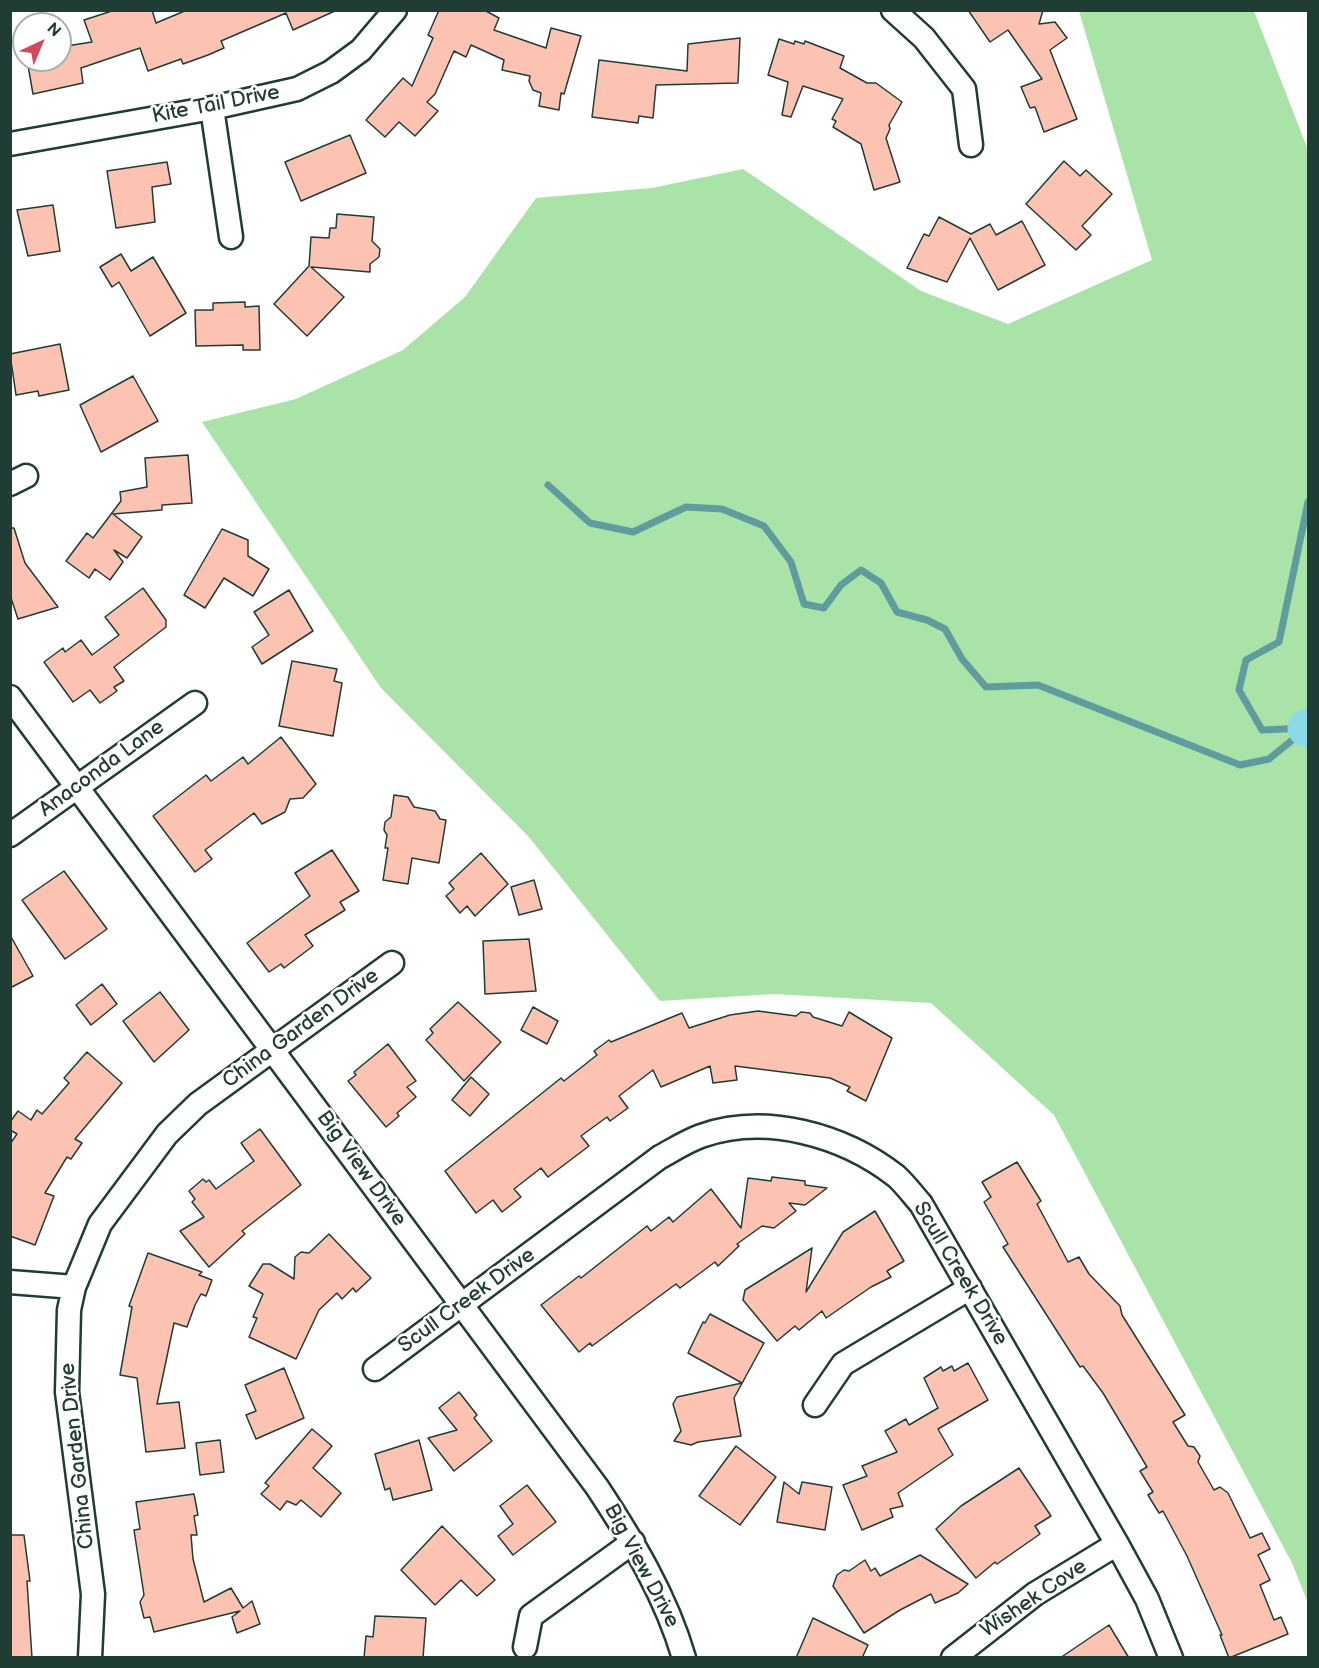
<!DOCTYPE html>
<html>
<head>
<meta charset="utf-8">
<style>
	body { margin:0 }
	#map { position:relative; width:1319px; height:1668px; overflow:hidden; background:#fff; font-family:"Balsamiq Sans",sans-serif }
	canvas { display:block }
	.frame { position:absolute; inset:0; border:12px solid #1f3d34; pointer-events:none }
	.north { position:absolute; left:12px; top:12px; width:60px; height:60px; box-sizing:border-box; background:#fff; border:2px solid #a5b1ae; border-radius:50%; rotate:44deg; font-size:16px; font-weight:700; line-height:24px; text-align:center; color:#1f3d34 }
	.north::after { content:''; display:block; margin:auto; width:21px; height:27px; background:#d1495b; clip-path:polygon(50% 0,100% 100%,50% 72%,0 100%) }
</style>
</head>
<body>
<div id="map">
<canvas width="1319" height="1668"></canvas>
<div class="frame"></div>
<div class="north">N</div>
</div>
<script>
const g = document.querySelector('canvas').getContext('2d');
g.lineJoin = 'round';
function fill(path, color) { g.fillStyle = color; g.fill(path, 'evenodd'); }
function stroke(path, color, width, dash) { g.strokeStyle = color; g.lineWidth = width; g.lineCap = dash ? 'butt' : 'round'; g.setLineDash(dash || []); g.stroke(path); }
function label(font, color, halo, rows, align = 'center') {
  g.font = font + ' "Balsamiq Sans",sans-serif'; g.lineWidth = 5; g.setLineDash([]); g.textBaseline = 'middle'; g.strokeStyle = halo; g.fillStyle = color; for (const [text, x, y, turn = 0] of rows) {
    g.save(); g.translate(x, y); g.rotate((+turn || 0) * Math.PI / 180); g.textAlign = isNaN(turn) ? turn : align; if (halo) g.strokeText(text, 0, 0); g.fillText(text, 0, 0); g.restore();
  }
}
fill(new Path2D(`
	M 1079,11 L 1254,11 L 1308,150 L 1308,1603 L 1292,1563 L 1054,1115 L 931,1003 L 775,994 L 660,1001 L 528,836 L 381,688 L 202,422 L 296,399 L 403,350 L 465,297 L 536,198 L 652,188 L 743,169 L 921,291 L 1008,324 L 1152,260 Z`), '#a9e3a8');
stroke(new Path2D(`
	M 548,485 L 590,523 L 633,532 L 686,507 L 722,509 L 764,526 L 791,562 L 804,604 L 824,608 L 841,585 L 861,570 L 881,583 L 897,612 L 927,620 L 945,629 L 962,659 L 986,687 L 1038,685 L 1240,765 L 1269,759 L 1307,728
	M 1306,728 L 1262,730 L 1239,690 L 1246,660 L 1279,642 L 1308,502`), '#5f9c9d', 7);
stroke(new Path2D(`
	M 1307,728 L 1308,728`), '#8adbe3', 39);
const building = new Path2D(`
	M 115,10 L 152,10 L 156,23 L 187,10 L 337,10 L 293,30 L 286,13 L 221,41 L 224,48 L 208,55 L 183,64 L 181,59 L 148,71 L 140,48 L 81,68 L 83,83 L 33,94 L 27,60 L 60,60 L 60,47 L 92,42 L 84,20 Z
	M 439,10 L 484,10 L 499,18 L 494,30 L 546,48 L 551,28 L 581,36 L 564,94 L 561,93 L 559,110 L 539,106 L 541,93 L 533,90 L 529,81 L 530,76 L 502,70 L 504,60 L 471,45 L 466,57 L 454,51 L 435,94 L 427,102 L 438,111 L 415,136 L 399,122 L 385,137 L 366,120 L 403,78 L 412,86 L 433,38 L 428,35 Z
	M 968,10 L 1043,10 L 1039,24 L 1055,22 L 1067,38 L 1050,50 L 1077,119 L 1044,132 L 1035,107 L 1030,108 L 1021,87 L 1042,79 L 1008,30 L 990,42 Z
	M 740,38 L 738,83 L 656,85 L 653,118 L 639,116 L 638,123 L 592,117 L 599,60 L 687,71 L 688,44 Z
	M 779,39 L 794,44 L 795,41 L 804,44 L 805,41 L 844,56 L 840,68 L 867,83 L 876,83 L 902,102 L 889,125 L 890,129 L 886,138 L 900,182 L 874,190 L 861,144 L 833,127 L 836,121 L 832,119 L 843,99 L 803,86 L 791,117 L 782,115 L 788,82 L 768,75 Z
	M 350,135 L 366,173 L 301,201 L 285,162 Z
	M 1064,161 L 1080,176 L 1086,170 L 1112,194 L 1082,226 L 1091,235 L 1076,250 L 1026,204 Z
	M 167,162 L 171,184 L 152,187 L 155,222 L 116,228 L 107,171 Z
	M 53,205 L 60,251 L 28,256 L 17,210 Z
	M 337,214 L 374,217 L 372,241 L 380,249 L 379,257 L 370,264 L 370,272 L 311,267 L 344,297 L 307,336 L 274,304 L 309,266 L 311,237 L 329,238 L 330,228 L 336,228 Z
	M 939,217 L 971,234 L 990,224 L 996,235 L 1022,221 L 1045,265 L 998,290 L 970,238 L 947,282 L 907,268 L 924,234 L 929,236 Z
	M 121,254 L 131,271 L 153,257 L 186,313 L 150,336 L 119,282 L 112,287 L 100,267 Z
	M 245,302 L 245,307 L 259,306 L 260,350 L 243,350 L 243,345 L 196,346 L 195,310 L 213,310 L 213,303 Z
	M 60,344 L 69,390 L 39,396 L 38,391 L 16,395 L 10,354 Z
	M 133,376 L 158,421 L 101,452 L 80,405 Z
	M 188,455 L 192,503 L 162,505 L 162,510 L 113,514 L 142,537 L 127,558 L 114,550 L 123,562 L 110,580 L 95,569 L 89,578 L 66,561 L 87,533 L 93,538 L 121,501 L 120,492 L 147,487 L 145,458 Z
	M 10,528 L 14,528 L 25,563 L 58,607 L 18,619 L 10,595 Z
	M 222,529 L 248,540 L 248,556 L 269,569 L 253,596 L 224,578 L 205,608 L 184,595 Z
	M 143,588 L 166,620 L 166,627 L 114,667 L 124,681 L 114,687 L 117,691 L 100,703 L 90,690 L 73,702 L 44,662 L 63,648 L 65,652 L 81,640 L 92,655 L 119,635 L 105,617 Z
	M 289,590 L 313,631 L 262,664 L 252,647 L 269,635 L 254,612 Z
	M 292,661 L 337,669 L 334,681 L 342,683 L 333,736 L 279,726 Z
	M 281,737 L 316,784 L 303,798 L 290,799 L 285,812 L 262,824 L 254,813 L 205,850 L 212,859 L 195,872 L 153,816 L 206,775 L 211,781 L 243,757 L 248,764 Z
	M 394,795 L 408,797 L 414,807 L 435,811 L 440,819 L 446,820 L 439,863 L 412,858 L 408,884 L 383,880 L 388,848 L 385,848 L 387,835 L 384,830 L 385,822 L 391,817 Z
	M 332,850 L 359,891 L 340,902 L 345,910 L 305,935 L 313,946 L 284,968 L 281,964 L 269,972 L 247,943 L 310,896 L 295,873 Z
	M 481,853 L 508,884 L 475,916 L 467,906 L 460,913 L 446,896 L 454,889 L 449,883 Z
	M 64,871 L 107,929 L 65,959 L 22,900 Z
	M 534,880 L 542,909 L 519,915 L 511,887 Z
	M 10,935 L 33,976 L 10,988 Z
	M 529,939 L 536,991 L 485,994 L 483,941 Z
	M 102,984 L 117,1004 L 91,1025 L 76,1005 Z
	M 160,992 L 189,1030 L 154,1062 L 123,1021 Z
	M 458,1002 L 501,1042 L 464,1081 L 426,1040 L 433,1033 L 430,1029 Z
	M 533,1007 L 558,1021 L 547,1044 L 521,1030 Z
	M 758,1011 L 796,1016 L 801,1012 L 810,1013 L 813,1017 L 842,1026 L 849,1012 L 892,1038 L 866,1101 L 847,1091 L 850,1087 L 830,1078 L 735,1066 L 737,1080 L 713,1083 L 710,1066 L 661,1087 L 653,1070 L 619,1096 L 628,1108 L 610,1121 L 607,1117 L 581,1136 L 589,1146 L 548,1177 L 541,1168 L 514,1189 L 521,1197 L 502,1212 L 493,1200 L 476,1213 L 445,1171 L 561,1078 L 564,1081 L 597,1055 L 594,1051 L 609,1040 L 611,1042 L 682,1013 L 689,1028 L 730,1015 Z
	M 388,1044 L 416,1081 L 407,1087 L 416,1097 L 397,1113 L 399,1116 L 386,1127 L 348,1081 L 356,1075 L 354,1072 Z
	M 87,1052 L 122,1083 L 75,1139 L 82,1143 L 71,1159 L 67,1157 L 45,1193 L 54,1196 L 35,1245 L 10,1236 L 10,1144 L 17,1134 L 10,1130 L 10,1122 L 18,1111 L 31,1120 L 37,1110 L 42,1114 L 69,1083 L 64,1078 Z
	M 471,1077 L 489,1094 L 470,1116 L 452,1100 Z
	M 260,1129 L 301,1185 L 242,1231 L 245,1234 L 209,1267 L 180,1231 L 204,1217 L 192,1202 L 195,1199 L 189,1191 L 203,1179 L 206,1182 L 209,1180 L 216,1189 L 254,1161 L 241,1143 Z
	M 1017,1162 L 1041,1201 L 1037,1204 L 1068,1262 L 1079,1257 L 1089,1274 L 1120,1306 L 1122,1315 L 1185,1415 L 1173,1422 L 1188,1446 L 1194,1447 L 1200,1456 L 1198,1462 L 1214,1490 L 1220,1487 L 1228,1493 L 1250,1538 L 1262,1533 L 1270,1549 L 1258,1555 L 1270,1580 L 1260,1585 L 1274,1620 L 1281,1617 L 1288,1634 L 1229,1658 L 1220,1635 L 1222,1635 L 1187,1556 L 1163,1511 L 1159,1513 L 1148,1495 L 1153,1492 L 1140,1471 L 1147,1467 L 1103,1393 L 1083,1366 L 1080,1367 L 1003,1247 L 1008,1244 L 984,1202 L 991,1197 L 982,1182 Z
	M 772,1177 L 805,1181 L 805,1185 L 827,1188 L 805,1205 L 789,1203 L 796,1211 L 774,1228 L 762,1226 L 737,1244 L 739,1246 L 718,1266 L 715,1262 L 680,1288 L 676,1284 L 592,1346 L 590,1343 L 579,1352 L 541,1305 L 579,1276 L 581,1278 L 647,1226 L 651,1231 L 669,1217 L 673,1222 L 711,1189 L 741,1228 L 748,1178 L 771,1181 Z
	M 875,1211 L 904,1261 L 887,1271 L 891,1277 L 871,1287 L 826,1318 L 822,1311 L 799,1330 L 795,1326 L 777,1341 L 743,1300 L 745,1290 L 812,1248 L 806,1292 L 843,1232 Z
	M 329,1234 L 371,1278 L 356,1292 L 353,1288 L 342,1299 L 337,1293 L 319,1310 L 296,1359 L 249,1337 L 257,1318 L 253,1317 L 263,1294 L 249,1286 L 263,1264 L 270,1264 L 294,1279 L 295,1257 L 301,1252 L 309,1253 Z
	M 148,1253 L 202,1272 L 199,1275 L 212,1280 L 206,1296 L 201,1294 L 195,1305 L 187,1327 L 174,1323 L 157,1404 L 179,1402 L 185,1448 L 146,1452 L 137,1378 L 120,1375 L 132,1307 L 129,1306 Z
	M 710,1314 L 764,1343 L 734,1398 L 741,1436 L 698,1442 L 691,1445 L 674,1441 L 681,1431 L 673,1404 L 677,1397 L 742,1383 L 688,1353 L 703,1322 L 705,1323 Z
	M 968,1363 L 988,1400 L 938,1429 L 953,1455 L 898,1493 L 903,1506 L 890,1509 L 893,1517 L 862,1530 L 843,1485 L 867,1476 L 862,1466 L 897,1452 L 885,1431 L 906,1419 L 909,1425 L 938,1408 L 924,1378 L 941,1367 L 943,1371 L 952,1366 L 954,1371 Z
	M 284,1368 L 304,1418 L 256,1439 L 246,1415 L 256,1411 L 245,1385 Z
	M 459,1392 L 477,1415 L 474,1418 L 492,1441 L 454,1471 L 428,1438 L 457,1430 L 439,1408 Z
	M 312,1429 L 332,1446 L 313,1468 L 341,1493 L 321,1517 L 301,1500 L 296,1505 L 287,1501 L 280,1510 L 261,1494 L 269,1486 L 265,1483 Z
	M 220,1440 L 224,1472 L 200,1475 L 196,1443 Z
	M 419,1440 L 432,1490 L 393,1500 L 390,1488 L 385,1490 L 375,1454 Z
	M 736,1446 L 776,1477 L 740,1525 L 699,1496 Z
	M 1019,1468 L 1051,1516 L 1035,1526 L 1040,1534 L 997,1564 L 995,1562 L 976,1578 L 936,1529 L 961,1506 Z
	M 784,1482 L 799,1494 L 802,1482 L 832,1487 L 825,1530 L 777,1522 Z
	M 527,1485 L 556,1522 L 513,1555 L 498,1536 L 513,1524 L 500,1506 Z
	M 194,1494 L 198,1515 L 194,1516 L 197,1535 L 191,1535 L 193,1559 L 204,1602 L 231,1588 L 243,1608 L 252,1601 L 260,1624 L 237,1633 L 232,1617 L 240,1611 L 154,1632 L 150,1617 L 144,1618 L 140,1602 L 144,1595 L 134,1530 L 140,1529 L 136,1502 Z
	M 442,1526 L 495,1580 L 477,1596 L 461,1580 L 435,1605 L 401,1570 Z
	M 10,1535 L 24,1535 L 30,1581 L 27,1581 L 32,1658 L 10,1658 Z
	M 920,1555 L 968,1584 L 958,1593 L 935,1603 L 931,1594 L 900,1610 L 864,1633 L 833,1586 L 837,1575 L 844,1570 L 849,1571 L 865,1560 L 871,1571 L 875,1568 L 880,1576 Z
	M 375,1616 L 426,1618 L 423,1658 L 364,1658 L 366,1636 L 373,1637 Z
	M 813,1618 L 868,1645 L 862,1658 L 796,1658 Z
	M 1109,1625 L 1129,1658 L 1060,1658 L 1094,1635 Z`);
fill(building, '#fcc3b2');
stroke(building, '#1f3d34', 1.5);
const minor = new Path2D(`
	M 893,10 L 924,38 L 964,89 L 971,145
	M 212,108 L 231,237
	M 10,144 L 212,108 L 297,89 L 331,72 L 361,50 L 395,10
	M 10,484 L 26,476
	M 10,697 L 597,1487 C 632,1540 666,1596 684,1658
	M 10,835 L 195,703
	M 10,1282 L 74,1287
	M 375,1369 L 660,1157 C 673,1150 687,1141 701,1136 C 766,1113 843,1135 896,1176 C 905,1184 913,1195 921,1204 L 1117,1544 L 1147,1599 L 1171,1658
	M 815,1405 L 843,1364 L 970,1288
	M 525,1647 L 531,1616 L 633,1542
	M 90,1658 L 93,1594 L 67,1392 L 69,1310 L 74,1287 L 100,1224 L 167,1134 L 198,1104 L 392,963
	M 953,1658 L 1035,1594 L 1117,1544`);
stroke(minor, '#1f3d34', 27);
stroke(minor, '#fff', 22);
label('21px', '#1f3d34', '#fff', [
	["Kite Tail Drive",216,105,-11],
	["Anaconda Lane",102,769,-36],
	["China Garden Drive",301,1029,-36],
	["Big View Drive",361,1169,54],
	["Scull Creek Drive",960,1274,59],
	["Scull Creek Drive",467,1301,-36],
	["China Garden Drive",78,1456,-96],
	["Big View Drive",641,1566,62],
	["Wishek Cove",1034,1599,-34]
]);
</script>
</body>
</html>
